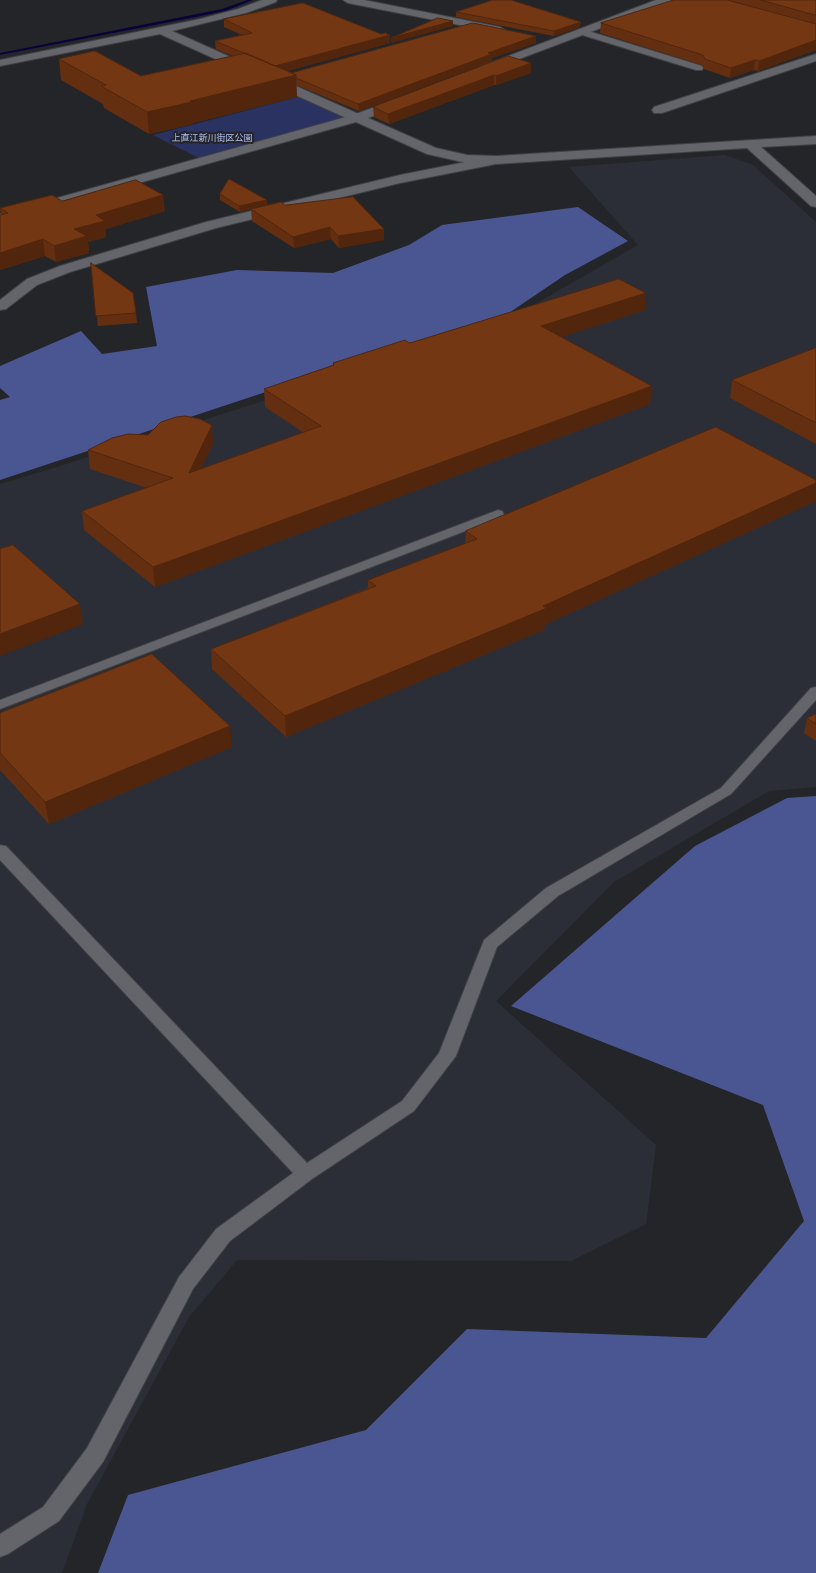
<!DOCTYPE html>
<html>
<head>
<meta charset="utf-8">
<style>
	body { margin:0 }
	canvas { display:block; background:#242529 }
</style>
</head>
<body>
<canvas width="816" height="1573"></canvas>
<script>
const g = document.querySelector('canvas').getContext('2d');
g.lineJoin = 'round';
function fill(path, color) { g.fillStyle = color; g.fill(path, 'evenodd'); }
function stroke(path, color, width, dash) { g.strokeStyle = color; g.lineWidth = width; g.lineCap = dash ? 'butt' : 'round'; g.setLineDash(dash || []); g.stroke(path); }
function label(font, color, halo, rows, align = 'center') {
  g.font = font + ' Barlow,"Noto Sans JP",sans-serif'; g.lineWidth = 4; g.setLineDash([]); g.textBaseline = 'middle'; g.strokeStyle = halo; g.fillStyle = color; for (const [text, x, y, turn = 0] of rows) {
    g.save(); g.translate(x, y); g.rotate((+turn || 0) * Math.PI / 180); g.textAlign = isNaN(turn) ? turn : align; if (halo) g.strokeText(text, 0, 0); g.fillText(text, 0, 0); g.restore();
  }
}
fill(new Path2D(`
	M 725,155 L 753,165 L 816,222 L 816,787 L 769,791 L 614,882 L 496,1001 L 656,1145 L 646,1224 L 571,1261 L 237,1260 L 189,1317 L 87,1504 L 62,1573 L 0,1573 L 0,484 L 57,467 L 497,326 L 638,245 L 569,167 Z`), '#2b2e37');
fill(new Path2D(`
	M 298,97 L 345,117 L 201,159 L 153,135 Z`), '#293260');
fill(new Path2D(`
	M 578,207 L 628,241 L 565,275 L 494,323 L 308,378 L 0,480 L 0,400 L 10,397 L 0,388 L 0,366 L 81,331 L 102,354 L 157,346 L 146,287 L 237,270 L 333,273 L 409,245 L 442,225 Z
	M 816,796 L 816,1573 L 98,1573 L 128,1495 L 366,1430 L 467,1329 L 706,1338 L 804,1221 L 763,1105 L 511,1006 L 695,846 L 787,798 Z`), '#4a5692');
fill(new Path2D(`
	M 247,0 L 253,0 L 225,11 L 196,17 L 0,55 L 0,53 L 222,9 Z`), '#070439');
const lane = new Path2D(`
	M 579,30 L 585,30 L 702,66 L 703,68 L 702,70 L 696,70 L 579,34 Z
	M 498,510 L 502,511 L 504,514 L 502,517 L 0,709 L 0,700 Z
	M 816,687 L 816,700 L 731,794 L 558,896 L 497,947 L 456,1056 L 414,1111 L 312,1179 L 230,1241 L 193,1289 L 103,1462 L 59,1521 L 8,1554 L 0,1557 L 0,1534 L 43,1507 L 87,1448 L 179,1277 L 216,1229 L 293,1173 L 0,860 L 0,845 L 6,846 L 307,1163 L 402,1101 L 439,1053 L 484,940 L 546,888 L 721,788 L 811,688 Z`);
const street = new Path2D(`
	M 262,0 L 277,0 L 276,2 L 246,13 L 172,31 L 361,115 L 363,118 L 361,121 L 353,121 L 160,34 L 0,66 L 0,60 L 200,19 L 238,9 Z
	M 816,54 L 816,61 L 662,113 L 654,113 L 652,110 L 654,107 Z
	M 496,156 L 501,157 L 502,160 L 501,163 L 400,183 L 216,228 L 70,272 L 37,285 L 6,309 L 0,310 L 0,300 L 27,279 L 60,266 L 206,222 L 400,175 Z`);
const secondary = new Path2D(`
	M 343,0 L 364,0 L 500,27 L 505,30 L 500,33 L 348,3 Z
	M 656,0 L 671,0 L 670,2 L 490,70 L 482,70 L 480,68 L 482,66 Z
	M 402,97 L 406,98 L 408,101 L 406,104 L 368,118 L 436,148 L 467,155 L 496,156 L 816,136 L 816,144 L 761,147 L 816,196 L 816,207 L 811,206 L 747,148 L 496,164 L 467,163 L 427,154 L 356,122 L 0,222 L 0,214 L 353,115 Z`);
stroke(lane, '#404144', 2);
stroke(street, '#404144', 2);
stroke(secondary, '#404144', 2);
fill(lane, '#64656a');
fill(street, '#64656a');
fill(secondary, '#64656a');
fill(new Path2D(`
	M 673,0 L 816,0 L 816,50 L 758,71 L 754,70 L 730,78 L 704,69 L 702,65 L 600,33 L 601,23 L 673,1 Z
	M 456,12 L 580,27 L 554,36 L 456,17 Z
	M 224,19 L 381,34 L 390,35 L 390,43 L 287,71 L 292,73 L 536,43 L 492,58 L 492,61 L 359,111 L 296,85 L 297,97 L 193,123 L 193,124 L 149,134 L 104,108 L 103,104 L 61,80 L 59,59 L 141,76 L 233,56 L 216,49 L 215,41 L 242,35 L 224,27 Z
	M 531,63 L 531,73 L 496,85 L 494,85 L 389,124 L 374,117 L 373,107 Z
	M 220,194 L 267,206 L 285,205 L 384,240 L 339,248 L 331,239 L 294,248 L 252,221 L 251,209 L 240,212 L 220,200 Z
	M 62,201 L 165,211 L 106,229 L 106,237 L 88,242 L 89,253 L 56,262 L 45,256 L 0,270 L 0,215 L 1,215 L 0,208 Z
	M 91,263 L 136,313 L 137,323 L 98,326 Z
	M 645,310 L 561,337 L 650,404 L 155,587 L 84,530 L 82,511 L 147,488 L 90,469 L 88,450 L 213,443 L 201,469 L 304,433 L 265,407 L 264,389 L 333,365 L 333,363 L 409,343 Z
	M 816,348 L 816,444 L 730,398 L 732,380 Z
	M 816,501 L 546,624 L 546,629 L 286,737 L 212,669 L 211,649 L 368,588 L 368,580 L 465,543 L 466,531 Z
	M 0,713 L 232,747 L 49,824 L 0,770 Z
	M 816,714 L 816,741 L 804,733 L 807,718 Z`), '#642f10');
fill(new Path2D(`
	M 453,21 L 453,26 L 391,43 L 391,38 Z
	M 581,22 L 580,27 L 554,36 L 554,31 Z
	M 390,35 L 390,43 L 274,74 L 274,66 Z
	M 536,36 L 536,43 L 492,58 L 492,61 L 359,111 L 358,104 L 488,53 Z
	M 816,40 L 816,50 L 758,71 L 759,61 Z
	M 755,60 L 754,70 L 730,78 L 731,68 Z
	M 531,63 L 531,73 L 496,85 L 496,76 Z
	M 296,75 L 297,97 L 193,123 L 193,124 L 149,134 L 147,112 L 190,101 Z
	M 494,75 L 494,85 L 389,124 L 388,114 Z
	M 163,195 L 165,211 L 106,229 L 106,237 L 88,242 L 89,253 L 56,262 L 54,246 L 74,229 L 96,215 Z
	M 267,200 L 267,206 L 240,212 L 239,206 Z
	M 330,227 L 331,239 L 294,248 L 293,237 Z
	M 384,229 L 384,240 L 339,248 L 338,236 Z
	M 43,239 L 45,256 L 0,270 L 0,253 Z
	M 646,293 L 645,310 L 540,344 L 541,326 Z
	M 652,386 L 650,404 L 155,587 L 153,567 Z
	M 212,425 L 213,443 L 191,492 L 189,473 Z
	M 816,483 L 816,501 L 546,624 L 546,629 L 286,737 L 285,716 L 543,606 Z
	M 80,604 L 83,624 L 0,656 L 0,634 Z
	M 230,726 L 232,747 L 49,824 L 45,802 Z`), '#51260d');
const building = new Path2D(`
	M 493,0 L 511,0 L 581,22 L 554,31 L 456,12 Z
	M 674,0 L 727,0 L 816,24 L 816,40 L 759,61 L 755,60 L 731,68 L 705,59 L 703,55 L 601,23 Z
	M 761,0 L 816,0 L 816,15 Z
	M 303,3 L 381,34 L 385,33 L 390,35 L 275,66 L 215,41 L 252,33 L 224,19 Z
	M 438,18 L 453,21 L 391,38 Z
	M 473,23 L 536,36 L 488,53 L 492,54 L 358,104 L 296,78 L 296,75 L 292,73 Z
	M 95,51 L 141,76 L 246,53 L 296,75 L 190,101 L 192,102 L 147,112 L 101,86 L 106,85 L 59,59 Z
	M 508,56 L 531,63 L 496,76 L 494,75 L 388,114 L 373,107 Z
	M 229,179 L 267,200 L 239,206 L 220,194 Z
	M 136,180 L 163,195 L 96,215 L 105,221 L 74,229 L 87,236 L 54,246 L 43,239 L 0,253 L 0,215 L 8,213 L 0,208 L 52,195 L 62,201 Z
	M 353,197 L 384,229 L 338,236 L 330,227 L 293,237 L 251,209 L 281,202 L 285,205 Z
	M 91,263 L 133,293 L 136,313 L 96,316 Z
	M 619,279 L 646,293 L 541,326 L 652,386 L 153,567 L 82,511 L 173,478 L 88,450 L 112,438 L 128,434 L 148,435 L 161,422 L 176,417 L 185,416 L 200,419 L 212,425 L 189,473 L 321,426 L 264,389 L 334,365 L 333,363 L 405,340 L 409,343 Z
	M 816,348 L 816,423 L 732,380 Z
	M 716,427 L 816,480 L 816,483 L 543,606 L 547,608 L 285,716 L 211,649 L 376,586 L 368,580 L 477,539 L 466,531 Z
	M 13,545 L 80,604 L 0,634 L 0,549 Z
	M 152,654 L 230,726 L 45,802 L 0,753 L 0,713 Z
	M 816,714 L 816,724 L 807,718 Z`);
fill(building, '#743713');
stroke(building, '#51260d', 1);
label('9px', '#b3c1f5', '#242529', [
	["上直江新川街区公園",212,138]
]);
</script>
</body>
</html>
